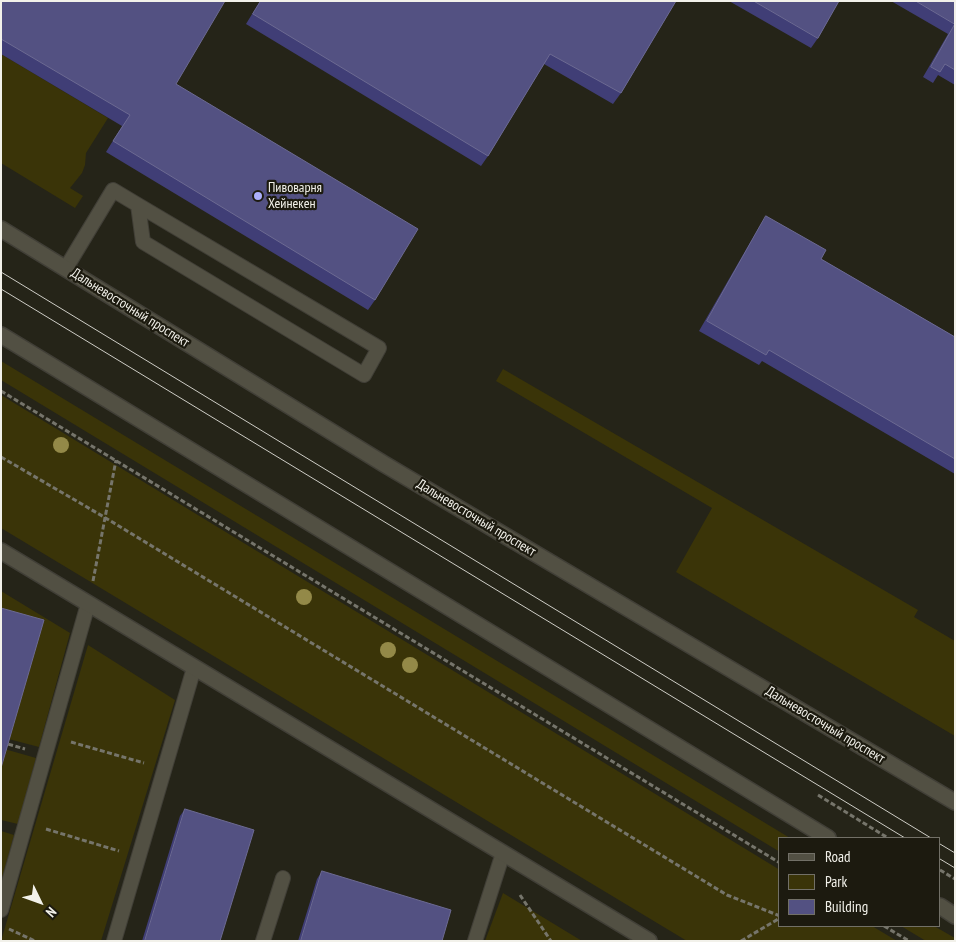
<!DOCTYPE html>
<html>
<head>
<meta charset="utf-8">
<style>
	body { margin:0 }
	#map { position:relative; width:956px; height:942px; overflow:hidden; background:#252418; font-family:"PT Sans Narrow",sans-serif }
	canvas { display:block }
	.frame { position:absolute; inset:0; border:2px solid #f2f1ea; pointer-events:none }
	.legend { position:absolute; left:778px; top:837px; width:162px; height:90px; box-sizing:border-box; background:#1c1a0f; border:1px solid #727067; margin:0; padding:6px 9px; list-style:none; font-size:15px; color:#f2f1ea }
	.legend li { display:flex; align-items:center; gap:10px; height:25px }
	.legend b { width:25px; border:1px solid #727067 }
	.north { position:absolute; left:15px; top:877px; width:50px; height:50px; -webkit-text-stroke:4px #1c1a0f; paint-order:stroke; rotate:132deg; font-size:14px; font-weight:700; line-height:20px; text-align:center; color:#f2f1ea }
	.north::after { content:''; display:block; margin:auto; width:18px; height:22px; background:#f2f1ea; clip-path:polygon(50% 0,100% 100%,50% 72%,0 100%) }
</style>
</head>
<body>
<div id="map">
<canvas width="956" height="942"></canvas>
<div class="frame"></div>
<ul class="legend">
<li><b style="height:6px;background:#525043"></b>Road</li>
<li><b style="height:14px;background:#3a3408"></b>Park</li>
<li><b style="height:14px;background:#535182"></b>Building</li>
</ul>
<div class="north">N</div>
</div>
<script>
const g = document.querySelector('canvas').getContext('2d');
g.lineJoin = 'round';
function fill(path, color) { g.fillStyle = color; g.fill(path, 'evenodd'); }
function stroke(path, color, width, dash) { g.strokeStyle = color; g.lineWidth = width; g.lineCap = dash ? 'butt' : 'round'; g.setLineDash(dash || []); g.stroke(path); }
function label(font, color, halo, rows, align = 'center') {
  g.font = font + ' "PT Sans Narrow",sans-serif'; g.lineWidth = 4.5; g.setLineDash([]); g.textBaseline = 'middle'; g.strokeStyle = halo; g.fillStyle = color; for (const [text, x, y, turn = 0] of rows) {
    g.save(); g.translate(x, y); g.rotate((+turn || 0) * Math.PI / 180); g.textAlign = isNaN(turn) ? turn : align; if (halo) g.strokeText(text, 0, 0); g.fillText(text, 0, 0); g.restore();
  }
}
fill(new Path2D(`
	M 1,54 L 108,118 L 86,153 L 85,165 L 82,173 L 70,188 L 83,196 L 75,208 L 1,163 Z
	M 1,361 L 790,838 L 780,838 L 780,852 L 1,380 Z
	M 503,369 L 918,610 L 914,617 L 955,641 L 955,736 L 676,572 L 712,508 L 496,381 Z
	M 1,395 L 780,870 L 780,926 L 872,926 L 897,941 L 687,941 L 1,528 Z
	M 1,591 L 70,633 L 39,747 L 1,737 Z
	M 88,645 L 175,700 L 101,941 L 1,941 Z
	M 1,748 L 36,758 L 18,824 L 1,820 Z
	M 1,831 L 14,835 L 1,882 Z
	M 503,893 L 582,941 L 485,941 Z
	M 901,926 L 934,926 L 955,938 L 955,941 L 926,941 Z`), '#3a3408');
const lane = new Path2D(`
	M 66,268 L 113,190 L 138,205 L 379,348 L 364,375 L 143,242 L 138,205
	M 1,910 L 88,604
	M 114,941 L 194,668
	M 263,941 L 283,878
	M 475,941 L 503,853`);
const street = new Path2D(`
	M 1,551 L 649,941`);
const secondary = new Path2D(`
	M 1,229 L 384,464 L 955,802
	M 1,335 L 828,838
	M 940,906 L 955,916`);
stroke(lane, '#413f37', 16);
stroke(street, '#413f37', 18);
stroke(secondary, '#413f37', 18);
stroke(new Path2D(`
	M 1,391 L 780,863
	M 1,457 L 104,517 L 727,895 L 780,916
	M 93,581 L 116,460
	M 1,742 L 25,749
	M 71,742 L 144,763
	M 818,795 L 888,838
	M 46,829 L 119,851
	M 940,870 L 955,879
	M 520,895 L 551,941
	M 884,926 L 909,941
	M 9,929 L 35,941
	M 741,941 L 780,918`), '#76756b', 3, [5, 2.5]);
stroke(lane, '#525043', 14);
stroke(street, '#525043', 15);
stroke(secondary, '#525043', 15);
stroke(new Path2D(`
	M 1,272 L 931,838
	M 1,289 L 905,838
	M 940,844 L 955,853
	M 940,859 L 955,868`), '#cecdc6', 1);
g.fillStyle = '#938948';
for (const [x, y] of [
	[61,445],
	[304,597],
	[388,650],
	[410,665]
]) { g.beginPath(); g.arc(x, y, 8, 0, 2 * Math.PI); g.fill(); }
fill(new Path2D(`
	M 1,1 L 176,84 L 375,300 L 368,310 L 106,152 L 122,126 L 1,54 Z
	M 260,1 L 676,1 L 621,93 L 613,104 L 544,64 L 488,156 L 481,166 L 246,24 Z
	M 729,1 L 839,1 L 818,38 L 811,48 Z
	M 891,1 L 955,1 L 955,85 L 938,75 L 933,83 L 923,77 L 948,34 Z
	M 766,216 L 821,259 L 955,337 L 955,474 L 762,361 L 759,365 L 699,331 L 759,227 Z
	M 185,809 L 220,941 L 142,941 L 180,816 Z
	M 322,871 L 442,941 L 298,941 L 317,879 Z`), '#403e76');
const building = new Path2D(`
	M 1,1 L 225,1 L 176,84 L 418,229 L 375,300 L 113,141 L 130,115 L 1,39 Z
	M 261,1 L 676,1 L 621,93 L 550,54 L 488,156 L 253,14 Z
	M 754,1 L 839,1 L 818,38 Z
	M 916,1 L 955,1 L 955,24 Z
	M 955,24 L 955,70 L 945,64 L 940,72 L 931,67 Z
	M 766,216 L 826,250 L 821,259 L 955,337 L 955,459 L 769,350 L 766,355 L 707,321 Z
	M 1,608 L 44,620 L 1,768 Z
	M 185,809 L 254,830 L 220,941 L 145,941 Z
	M 322,871 L 451,910 L 442,941 L 301,941 Z`);
fill(building, '#535182');
stroke(building, '#6c6a92', 1);
for (const [x, y, r, color] of [
	[258,196,5,"#acaffb"]
]) { const dot = new Path2D(); dot.arc(x, y, r, 0, 2 * Math.PI); g.fillStyle = color; g.fill(dot); stroke(dot, '#1c1a0f', 2); }
label('14px', '#f2f1ea', '#1c1a0f', [
	["Пивоварня",268,188],
	["Хейнекен",268,204]
], 'left');
label('14px', '#f2f1ea', '#1c1a0f', [
	["Дальневосточный проспект",130,308,32],
	["Дальневосточный проспект",476,518,31],
	["Дальневосточный проспект",825,725,31]
]);
</script>
</body>
</html>
